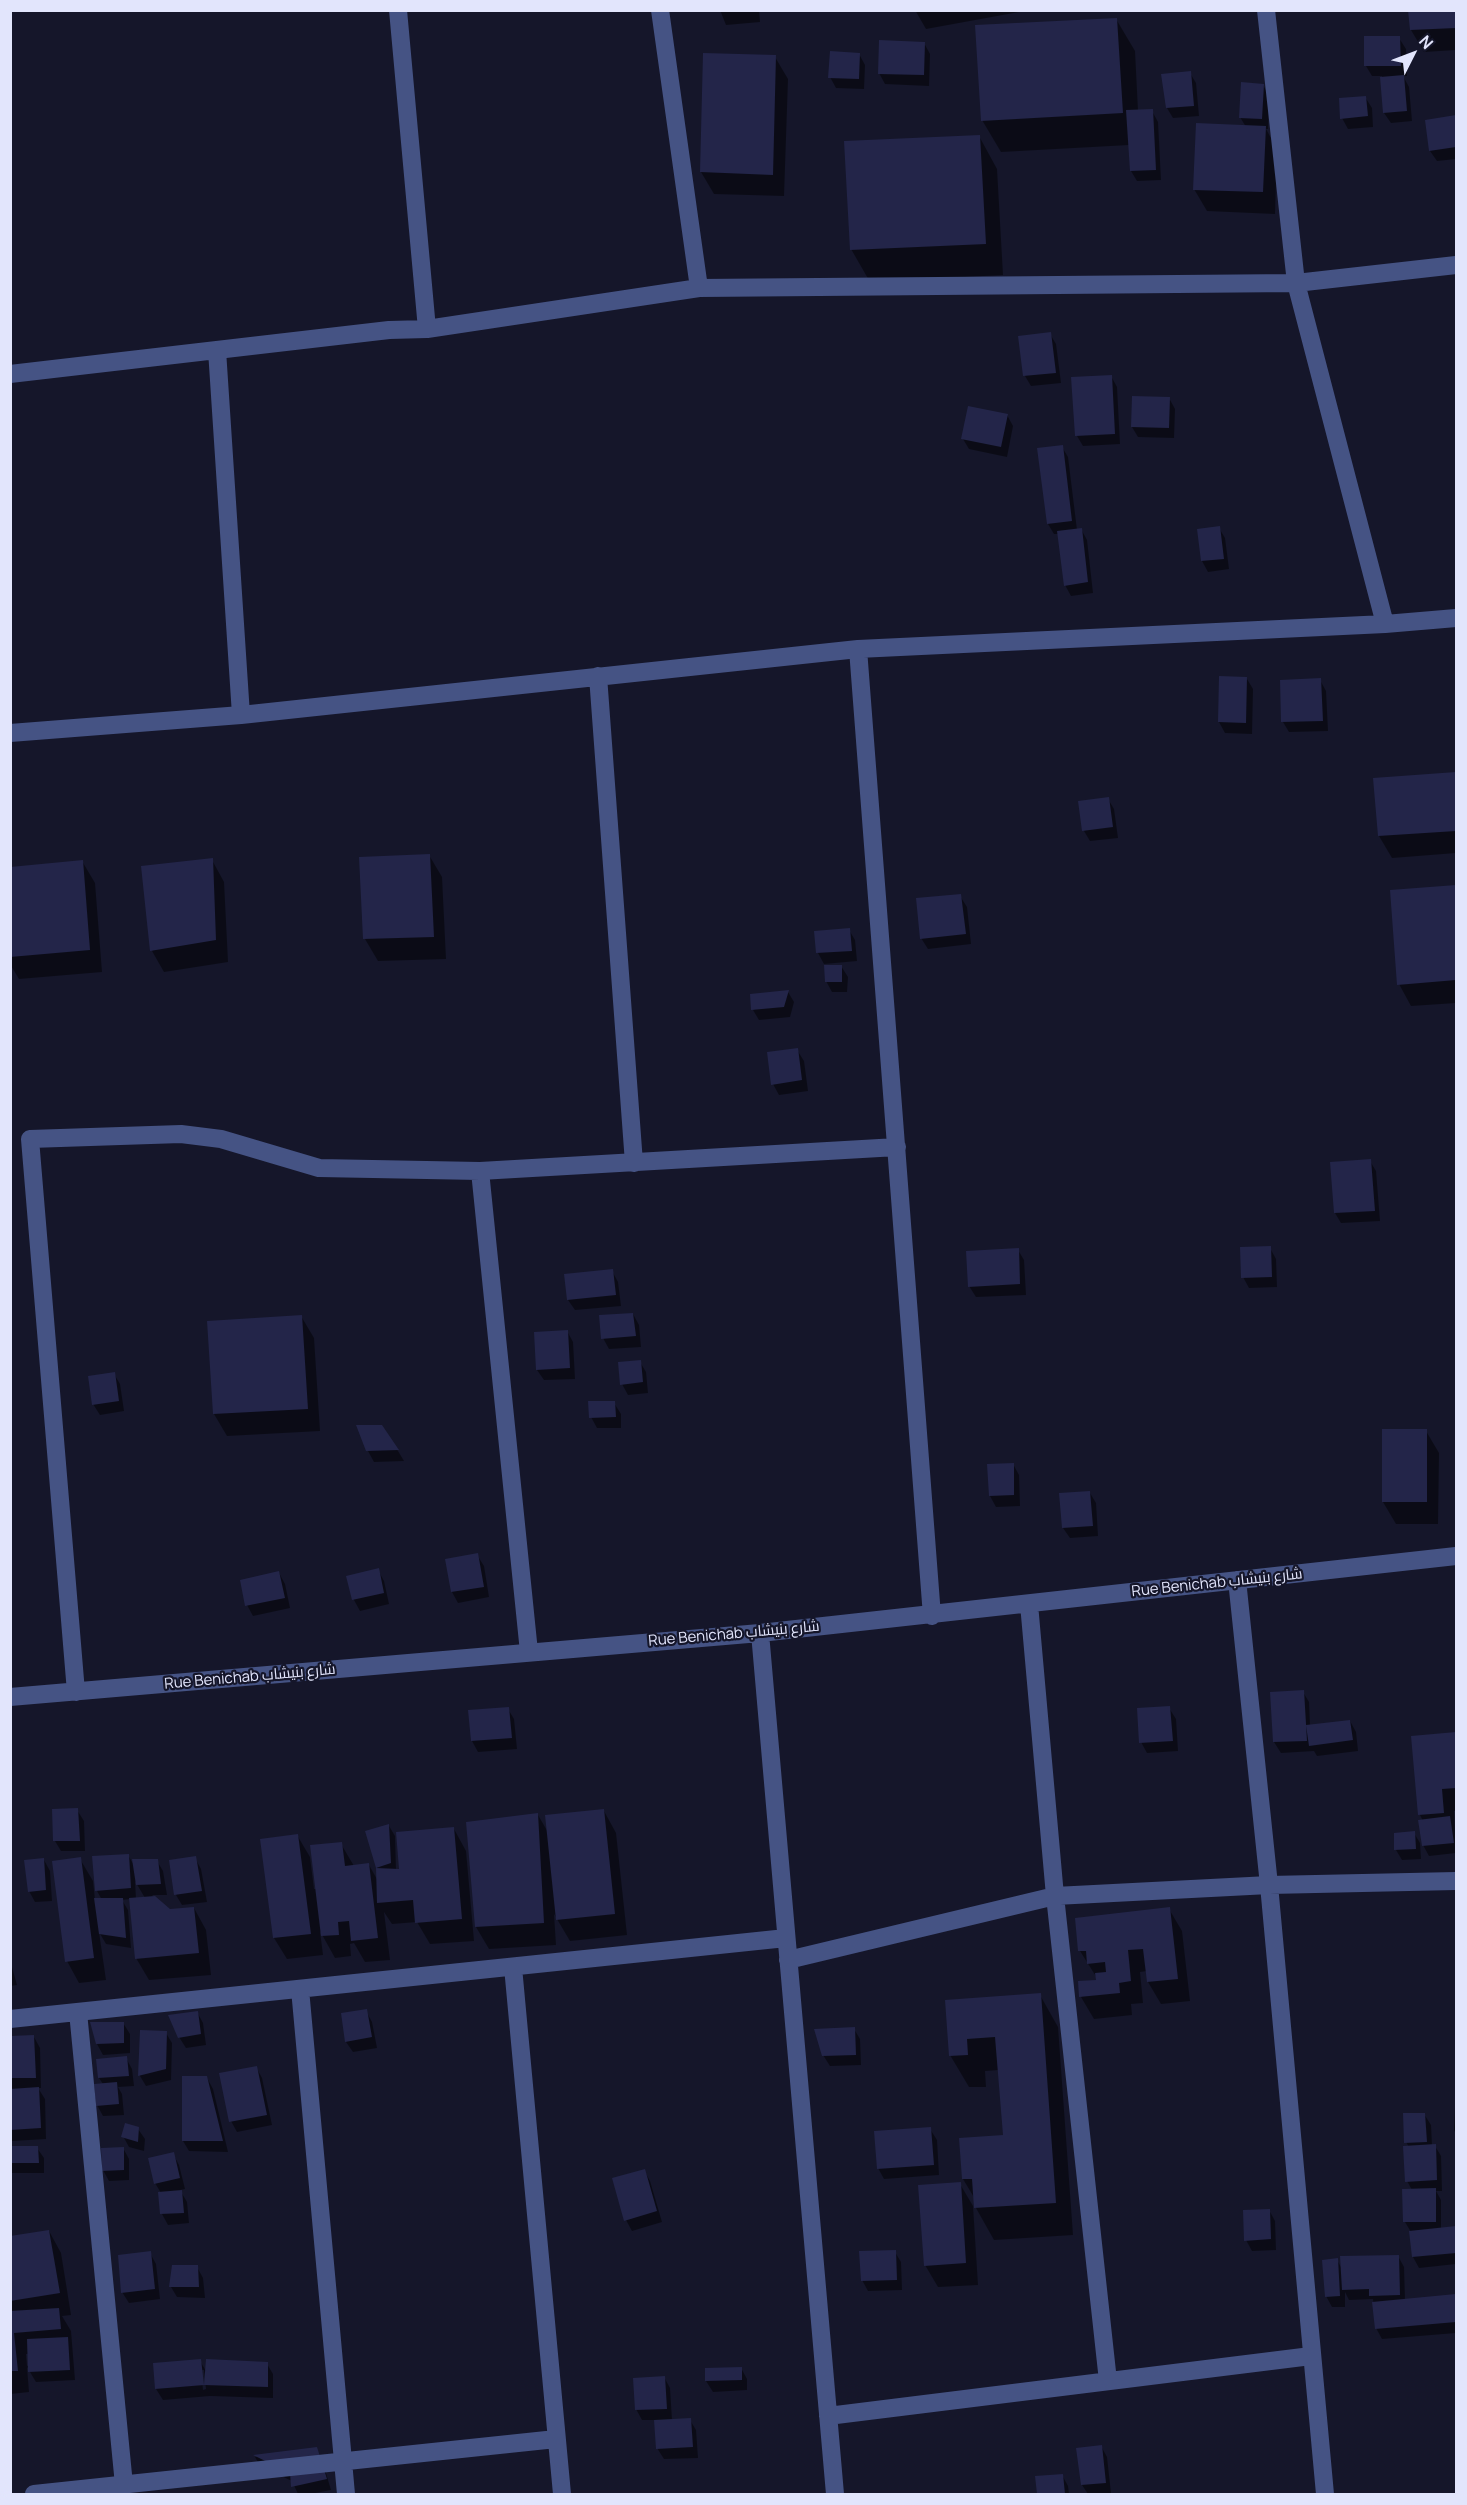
<!DOCTYPE html>
<html>
<head>
<meta charset="utf-8">
<style>
	body { margin:0 }
	#map { position:relative; width:1467px; height:2505px; overflow:hidden; background:#15162a; font-family:Manrope,sans-serif }
	canvas { display:block }
	.frame { position:absolute; inset:0; border:12px solid #e2e5fc; pointer-events:none }
	.north { position:absolute; left:1383px; top:24px; width:60px; height:60px; -webkit-text-stroke:4px #15162a; paint-order:stroke; rotate:48deg; font-size:16px; font-weight:700; line-height:24px; text-align:center; color:#e2e5fc }
	.north::after { content:''; display:block; margin:auto; width:21px; height:27px; background:#e2e5fc; clip-path:polygon(50% 0,100% 100%,50% 72%,0 100%) }
</style>
</head>
<body>
<div id="map">
<canvas width="1467" height="2505"></canvas>
<div class="frame"></div>
<div class="north">N</div>
</div>
<script>
const g = document.querySelector('canvas').getContext('2d');
g.lineJoin = 'round';
function fill(path, color) { g.fillStyle = color; g.fill(path, 'evenodd'); }
function stroke(path, color, width, dash) { g.strokeStyle = color; g.lineWidth = width; g.lineCap = dash ? 'butt' : 'round'; g.setLineDash(dash || []); g.stroke(path); }
function label(font, color, halo, rows, align = 'center') {
  g.font = font + ' Manrope,Cairo,sans-serif'; g.lineWidth = 4.5; g.setLineDash([]); g.textBaseline = 'middle'; g.strokeStyle = halo; g.fillStyle = color; for (const [text, x, y, turn = 0] of rows) {
    g.save(); g.translate(x, y); g.rotate((+turn || 0) * Math.PI / 180); g.textAlign = isNaN(turn) ? turn : align; if (halo) g.strokeText(text, 0, 0); g.fillText(text, 0, 0); g.restore();
  }
}
fill(new Path2D(`
	M 720,10 L 759,10 L 760,22 L 726,25 Z
	M 915,10 L 1030,10 L 926,29 Z
	M 1410,10 L 1456,10 L 1456,50 L 1424,52 L 1411,30 Z
	M 1116,19 L 1135,51 L 1138,111 L 1152,111 L 1158,122 L 1161,180 L 1137,181 L 1131,171 L 1129,145 L 1001,152 L 982,120 Z
	M 1399,38 L 1406,49 L 1407,76 L 1403,76 L 1409,87 L 1412,121 L 1391,123 L 1384,113 L 1382,76 L 1372,76 L 1366,66 Z
	M 924,43 L 930,54 L 929,86 L 885,84 L 879,73 Z
	M 859,54 L 865,65 L 864,89 L 836,88 L 830,77 Z
	M 775,57 L 788,79 L 784,196 L 714,194 L 701,172 Z
	M 1190,73 L 1196,83 L 1199,116 L 1173,118 L 1167,108 Z
	M 1263,85 L 1269,96 L 1268,129 L 1266,129 L 1277,149 L 1275,214 L 1207,211 L 1194,189 L 1246,127 L 1240,117 Z
	M 1365,97 L 1372,108 L 1373,127 L 1348,129 L 1342,118 Z
	M 1456,117 L 1456,159 L 1437,161 L 1430,151 L 1426,122 Z
	M 979,136 L 997,169 L 1003,275 L 870,282 L 851,249 Z
	M 1050,334 L 1056,344 L 1061,383 L 1031,386 L 1025,376 Z
	M 1111,376 L 1117,387 L 1120,444 L 1083,446 L 1077,436 Z
	M 1169,398 L 1175,409 L 1174,438 L 1138,437 L 1132,427 Z
	M 1007,415 L 1013,426 L 1007,457 L 969,449 L 963,439 Z
	M 1062,447 L 1068,457 L 1077,530 L 1081,529 L 1087,540 L 1093,593 L 1071,596 L 1065,585 L 1059,534 L 1054,534 L 1048,524 Z
	M 1219,528 L 1225,538 L 1229,569 L 1208,572 L 1202,561 L 1199,530 Z
	M 1247,679 L 1253,689 L 1252,734 L 1225,733 L 1219,722 Z
	M 1320,680 L 1326,691 L 1328,731 L 1289,732 L 1283,722 Z
	M 1456,774 L 1456,853 L 1392,858 L 1379,836 L 1375,779 Z
	M 1108,799 L 1114,809 L 1118,838 L 1090,841 L 1084,831 Z
	M 429,855 L 442,877 L 446,959 L 378,961 L 365,939 Z
	M 212,860 L 224,882 L 228,962 L 164,972 L 152,951 Z
	M 82,861 L 95,883 L 102,972 L 19,979 L 10,964 L 10,869 Z
	M 1456,887 L 1456,1003 L 1411,1006 L 1399,984 L 1391,891 Z
	M 960,896 L 967,907 L 971,944 L 928,949 L 921,938 Z
	M 849,930 L 855,940 L 857,961 L 824,964 L 818,953 L 816,932 Z
	M 841,966 L 848,977 L 847,992 L 832,992 L 826,981 Z
	M 788,992 L 794,1002 L 790,1017 L 759,1020 L 753,1010 Z
	M 797,1050 L 804,1061 L 808,1091 L 779,1095 L 773,1084 Z
	M 1370,1161 L 1376,1171 L 1380,1221 L 1341,1223 L 1335,1213 Z
	M 1270,1248 L 1276,1259 L 1277,1287 L 1249,1288 L 1243,1277 Z
	M 1018,1250 L 1024,1260 L 1026,1295 L 976,1297 L 969,1286 Z
	M 612,1271 L 618,1282 L 621,1306 L 575,1310 L 568,1300 Z
	M 633,1314 L 639,1325 L 641,1347 L 609,1349 L 603,1338 Z
	M 301,1316 L 314,1338 L 320,1431 L 227,1436 L 214,1414 L 209,1322 Z
	M 567,1331 L 573,1342 L 575,1379 L 544,1380 L 537,1370 Z
	M 640,1362 L 646,1372 L 648,1393 L 628,1395 L 622,1384 Z
	M 114,1374 L 120,1384 L 124,1411 L 100,1415 L 93,1404 Z
	M 614,1403 L 621,1414 L 621,1428 L 597,1428 L 591,1417 Z
	M 381,1427 L 398,1451 L 404,1461 L 374,1462 L 368,1451 Z
	M 1426,1431 L 1439,1453 L 1438,1524 L 1396,1524 L 1383,1502 Z
	M 1013,1464 L 1019,1475 L 1020,1506 L 996,1507 L 990,1496 Z
	M 1090,1493 L 1096,1503 L 1098,1536 L 1070,1538 L 1063,1528 Z
	M 477,1555 L 484,1566 L 489,1597 L 458,1603 L 452,1592 L 447,1560 Z
	M 378,1570 L 384,1581 L 389,1604 L 360,1611 L 354,1600 L 348,1577 Z
	M 279,1573 L 285,1584 L 290,1608 L 253,1616 L 247,1605 Z
	M 1303,1692 L 1309,1702 L 1310,1726 L 1350,1721 L 1356,1732 L 1358,1751 L 1317,1756 L 1314,1751 L 1281,1753 L 1274,1742 L 1272,1693 Z
	M 1169,1708 L 1176,1719 L 1178,1751 L 1147,1753 L 1141,1742 Z
	M 508,1709 L 514,1719 L 517,1749 L 478,1752 L 472,1741 L 470,1711 Z
	M 1456,1733 L 1456,1811 L 1454,1811 L 1456,1853 L 1429,1856 L 1423,1845 L 1423,1821 L 1420,1815 L 1412,1737 Z
	M 77,1810 L 84,1821 L 85,1851 L 61,1851 L 55,1841 Z
	M 604,1811 L 616,1833 L 627,1935 L 570,1941 L 554,1914 L 556,1945 L 489,1949 L 476,1927 L 538,1815 L 549,1834 Z
	M 389,1826 L 395,1836 L 396,1870 L 401,1871 L 454,1829 L 466,1851 L 474,1941 L 430,1944 L 417,1922 L 392,1924 L 384,1912 L 390,1960 L 365,1962 L 354,1943 L 350,1944 L 351,1956 L 335,1958 L 320,1931 L 323,1955 L 287,1959 L 274,1938 L 297,1835 L 310,1857 L 314,1889 L 317,1889 L 341,1844 L 354,1866 L 369,1865 L 378,1881 L 377,1867 Z
	M 1414,1833 L 1420,1843 L 1421,1859 L 1402,1860 L 1396,1850 Z
	M 128,1855 L 135,1867 L 157,1861 L 163,1871 L 167,1895 L 152,1895 L 169,1910 L 194,1908 L 206,1930 L 211,1975 L 149,1980 L 136,1958 L 130,1899 L 122,1900 L 128,1910 L 131,1948 L 106,1944 L 99,1932 L 106,1980 L 79,1983 L 67,1961 L 80,1859 L 93,1881 L 95,1900 L 102,1900 L 97,1891 ZM 135,1881 L 145,1898 L 136,1899 Z
	M 195,1858 L 201,1869 L 207,1902 L 182,1905 L 176,1895 Z
	M 44,1860 L 50,1871 L 52,1901 L 35,1902 L 29,1891 Z
	M 1169,1909 L 1182,1931 L 1190,2001 L 1161,2004 L 1148,1982 L 1147,1971 L 1140,1972 L 1143,2003 L 1131,2004 L 1132,2015 L 1094,2019 L 1081,1997 L 1097,1981 L 1097,1978 L 1080,1951 Z
	M 10,1960 L 17,1985 L 10,1986 Z
	M 1040,1995 L 1058,2027 L 1073,2235 L 994,2240 L 976,2208 L 975,2199 L 963,2179 L 1004,2136 L 999,2070 L 985,2071 L 986,2087 L 969,2087 L 950,2055 L 946,2002 Z
	M 366,2011 L 372,2022 L 377,2048 L 353,2052 L 346,2042 Z
	M 197,2012 L 203,2023 L 206,2045 L 186,2048 L 179,2037 Z
	M 123,2023 L 130,2034 L 130,2053 L 103,2055 L 97,2044 Z
	M 854,2029 L 860,2039 L 861,2065 L 830,2066 L 823,2055 Z
	M 141,2032 L 166,2033 L 172,2043 L 171,2080 L 146,2086 L 140,2076 Z
	M 34,2037 L 40,2048 L 41,2088 L 38,2088 L 45,2099 L 46,2139 L 12,2141 L 10,2137 L 10,2090 L 13,2090 L 10,2085 L 10,2038 Z
	M 126,2058 L 132,2069 L 134,2086 L 118,2087 L 122,2094 L 124,2115 L 103,2116 L 97,2105 L 103,2084 L 99,2078 L 97,2060 Z
	M 256,2067 L 262,2078 L 272,2125 L 237,2132 L 231,2121 Z
	M 207,2078 L 213,2089 L 228,2152 L 189,2151 L 183,2141 Z
	M 1455,2108 L 1456,2109 L 1456,2134 L 1454,2130 Z
	M 1424,2114 L 1431,2125 L 1432,2146 L 1435,2146 L 1441,2156 L 1442,2191 L 1436,2191 L 1441,2200 L 1441,2229 L 1456,2228 L 1456,2264 L 1419,2268 L 1413,2257 L 1411,2232 L 1405,2222 L 1412,2190 L 1407,2181 L 1409,2147 L 1406,2142 Z
	M 138,2129 L 145,2139 L 144,2151 L 129,2147 L 123,2136 Z
	M 930,2129 L 937,2140 L 939,2175 L 884,2179 L 878,2168 Z
	M 10,2148 L 37,2148 L 44,2158 L 44,2173 L 10,2173 Z
	M 123,2148 L 129,2159 L 129,2180 L 109,2181 L 103,2170 Z
	M 173,2154 L 179,2165 L 185,2189 L 180,2190 L 187,2202 L 189,2223 L 168,2225 L 162,2214 L 161,2193 L 155,2183 Z
	M 644,2170 L 650,2181 L 662,2222 L 632,2231 L 626,2220 Z
	M 960,2184 L 973,2206 L 978,2285 L 938,2287 L 925,2265 Z
	M 1269,2210 L 1275,2221 L 1276,2250 L 1252,2251 L 1246,2240 Z
	M 49,2231 L 61,2253 L 71,2315 L 62,2316 L 71,2331 L 75,2380 L 36,2382 L 27,2367 L 29,2392 L 10,2394 L 10,2237 ZM 26,2354 L 29,2354 L 30,2365 L 27,2366 Z
	M 895,2252 L 901,2262 L 902,2290 L 868,2291 L 862,2280 Z
	M 150,2253 L 156,2264 L 160,2299 L 129,2303 L 122,2292 Z
	M 1398,2256 L 1404,2267 L 1405,2300 L 1456,2296 L 1456,2333 L 1382,2339 L 1376,2328 L 1373,2299 L 1349,2300 L 1345,2292 L 1345,2307 L 1332,2307 L 1326,2296 L 1337,2260 L 1342,2269 Z
	M 197,2267 L 203,2278 L 205,2298 L 177,2297 L 171,2287 Z
	M 200,2361 L 206,2371 L 267,2364 L 273,2374 L 273,2398 L 210,2396 L 163,2400 L 156,2389 L 154,2364 ZM 201,2370 L 204,2370 L 206,2389 L 203,2390 Z
	M 741,2368 L 747,2379 L 747,2390 L 713,2392 L 706,2381 Z
	M 664,2377 L 670,2388 L 672,2420 L 690,2420 L 696,2430 L 698,2458 L 664,2459 L 657,2448 L 656,2420 L 642,2420 L 636,2409 Z
	M 1101,2446 L 1107,2457 L 1111,2493 L 1088,2494 L 1082,2485 Z
	M 316,2449 L 322,2460 L 331,2490 L 310,2494 L 298,2494 L 292,2481 L 260,2466 L 255,2457 Z
	M 1062,2475 L 1068,2486 L 1069,2494 L 1039,2494 L 1037,2477 Z`), '#0007');
fill(new Path2D(`
	M 1408,10 L 1456,10 L 1456,28 L 1410,30 Z
	M 1117,18 L 1123,113 L 981,121 L 975,25 Z
	M 1364,36 L 1400,36 L 1401,66 L 1364,66 Z
	M 879,40 L 925,42 L 924,75 L 878,74 Z
	M 830,51 L 860,53 L 859,79 L 828,78 Z
	M 703,53 L 776,55 L 773,175 L 700,172 Z
	M 1191,71 L 1194,106 L 1166,108 L 1161,74 Z
	M 1404,75 L 1407,111 L 1383,113 L 1380,77 Z
	M 1241,82 L 1264,84 L 1262,119 L 1239,118 Z
	M 1366,96 L 1368,116 L 1340,119 L 1339,98 Z
	M 1153,109 L 1156,170 L 1130,171 L 1126,110 Z
	M 1456,115 L 1456,147 L 1429,151 L 1425,120 Z
	M 1196,123 L 1266,126 L 1263,192 L 1193,190 Z
	M 980,135 L 986,244 L 850,250 L 844,141 Z
	M 1051,332 L 1056,373 L 1023,376 L 1018,336 Z
	M 1112,375 L 1115,434 L 1075,436 L 1071,377 Z
	M 1132,396 L 1170,397 L 1169,428 L 1131,427 Z
	M 968,406 L 1008,414 L 1001,447 L 961,439 Z
	M 1063,445 L 1072,521 L 1047,524 L 1037,448 Z
	M 1220,526 L 1224,559 L 1201,561 L 1197,529 Z
	M 1082,528 L 1088,582 L 1064,586 L 1057,531 Z
	M 1219,676 L 1247,677 L 1246,723 L 1218,722 Z
	M 1321,678 L 1323,721 L 1281,722 L 1280,680 Z
	M 1456,772 L 1456,831 L 1378,836 L 1373,778 Z
	M 1109,797 L 1113,827 L 1082,831 L 1078,801 Z
	M 430,854 L 434,937 L 363,939 L 359,857 Z
	M 213,858 L 216,940 L 150,951 L 141,866 Z
	M 83,860 L 90,950 L 10,957 L 10,867 Z
	M 1456,885 L 1456,980 L 1397,985 L 1390,890 Z
	M 961,894 L 966,934 L 920,939 L 916,898 Z
	M 850,928 L 852,951 L 816,953 L 814,931 Z
	M 824,965 L 842,965 L 842,982 L 825,982 Z
	M 789,990 L 784,1007 L 751,1010 L 750,994 Z
	M 798,1048 L 802,1080 L 771,1085 L 767,1052 Z
	M 1371,1159 L 1375,1211 L 1334,1213 L 1330,1162 Z
	M 1271,1246 L 1272,1277 L 1241,1278 L 1240,1247 Z
	M 1019,1248 L 1020,1284 L 968,1287 L 966,1251 Z
	M 613,1269 L 616,1295 L 567,1300 L 564,1274 Z
	M 633,1313 L 636,1336 L 601,1339 L 599,1315 Z
	M 302,1315 L 308,1409 L 213,1414 L 207,1321 Z
	M 568,1330 L 570,1368 L 536,1370 L 534,1332 Z
	M 641,1360 L 643,1382 L 620,1385 L 618,1362 Z
	M 115,1372 L 119,1401 L 92,1405 L 88,1376 Z
	M 588,1401 L 615,1401 L 616,1417 L 589,1418 Z
	M 356,1425 L 382,1425 L 399,1450 L 366,1451 Z
	M 1382,1429 L 1427,1429 L 1427,1502 L 1382,1502 Z
	M 1014,1463 L 1014,1495 L 989,1496 L 987,1464 Z
	M 1090,1491 L 1093,1526 L 1062,1528 L 1059,1493 Z
	M 478,1553 L 484,1587 L 451,1592 L 445,1559 Z
	M 379,1568 L 384,1593 L 352,1600 L 346,1576 Z
	M 279,1571 L 285,1598 L 245,1606 L 240,1580 Z
	M 1304,1690 L 1307,1741 L 1273,1742 L 1270,1692 Z
	M 1170,1706 L 1173,1741 L 1139,1743 L 1137,1708 Z
	M 509,1707 L 512,1738 L 471,1741 L 468,1710 Z
	M 1350,1720 L 1353,1740 L 1309,1746 L 1306,1725 Z
	M 1456,1732 L 1456,1788 L 1442,1789 L 1444,1813 L 1418,1815 L 1411,1736 Z
	M 78,1808 L 80,1841 L 53,1841 L 52,1809 Z
	M 604,1809 L 615,1914 L 556,1920 L 545,1815 Z
	M 538,1813 L 544,1923 L 475,1927 L 466,1822 Z
	M 1450,1816 L 1454,1843 L 1422,1846 L 1418,1820 Z
	M 389,1824 L 391,1863 L 376,1868 L 365,1831 Z
	M 454,1827 L 462,1919 L 415,1923 L 413,1900 L 377,1903 L 376,1868 L 399,1869 L 396,1832 Z
	M 1415,1831 L 1416,1849 L 1394,1850 L 1394,1833 Z
	M 298,1834 L 311,1934 L 273,1938 L 260,1839 Z
	M 342,1842 L 345,1866 L 369,1863 L 378,1938 L 351,1941 L 349,1921 L 338,1922 L 339,1935 L 321,1936 L 310,1845 Z
	M 129,1854 L 131,1888 L 95,1891 L 92,1856 Z
	M 196,1856 L 202,1891 L 174,1895 L 169,1860 Z
	M 81,1857 L 94,1958 L 65,1962 L 52,1861 Z
	M 44,1858 L 46,1890 L 28,1892 L 24,1860 Z
	M 132,1859 L 158,1859 L 161,1884 L 136,1885 Z
	M 155,1896 L 170,1909 L 194,1907 L 199,1953 L 135,1959 L 129,1898 Z
	M 94,1898 L 123,1898 L 126,1938 L 99,1934 Z
	M 1170,1907 L 1178,1979 L 1147,1982 L 1143,1949 L 1128,1950 L 1131,1981 L 1119,1983 L 1120,1993 L 1079,1997 L 1078,1981 L 1096,1980 L 1095,1973 L 1106,1972 L 1105,1962 L 1087,1964 L 1086,1951 L 1078,1951 L 1075,1918 Z
	M 1041,1993 L 1056,2203 L 974,2208 L 972,2179 L 962,2179 L 959,2138 L 1003,2135 L 995,2037 L 967,2039 L 968,2055 L 949,2056 L 945,2000 Z
	M 367,2009 L 372,2037 L 345,2042 L 341,2013 Z
	M 198,2011 L 201,2034 L 178,2038 L 168,2015 Z
	M 90,2022 L 124,2022 L 124,2043 L 96,2044 Z
	M 855,2027 L 856,2055 L 822,2056 L 814,2029 Z
	M 140,2030 L 167,2031 L 166,2069 L 138,2076 Z
	M 34,2035 L 36,2078 L 10,2078 L 10,2036 Z
	M 127,2056 L 129,2076 L 98,2078 L 96,2059 Z
	M 257,2066 L 267,2115 L 229,2122 L 219,2073 Z
	M 182,2076 L 207,2076 L 223,2141 L 182,2141 Z
	M 117,2082 L 119,2104 L 96,2106 L 94,2084 Z
	M 39,2087 L 41,2128 L 10,2130 L 10,2089 Z
	M 1403,2113 L 1425,2113 L 1427,2142 L 1404,2143 Z
	M 125,2123 L 139,2127 L 138,2142 L 121,2137 Z
	M 931,2127 L 934,2165 L 877,2169 L 874,2131 Z
	M 1436,2144 L 1437,2180 L 1405,2182 L 1403,2146 Z
	M 10,2146 L 38,2146 L 39,2163 L 10,2163 Z
	M 124,2147 L 124,2170 L 102,2171 L 101,2148 Z
	M 174,2152 L 180,2178 L 154,2184 L 148,2158 Z
	M 645,2169 L 657,2211 L 624,2221 L 612,2178 Z
	M 961,2182 L 966,2263 L 924,2266 L 918,2185 Z
	M 1436,2188 L 1436,2222 L 1403,2222 L 1402,2189 Z
	M 182,2190 L 184,2213 L 160,2214 L 158,2192 Z
	M 1270,2209 L 1271,2239 L 1244,2241 L 1243,2210 Z
	M 1456,2226 L 1456,2253 L 1412,2257 L 1409,2231 Z
	M 49,2230 L 60,2293 L 10,2301 L 10,2236 Z
	M 896,2250 L 897,2280 L 861,2281 L 859,2251 Z
	M 151,2251 L 155,2289 L 121,2293 L 118,2255 Z
	M 1399,2255 L 1400,2295 L 1369,2296 L 1369,2289 L 1342,2290 L 1340,2256 Z
	M 1338,2258 L 1340,2296 L 1325,2297 L 1322,2260 Z
	M 172,2265 L 198,2265 L 199,2287 L 169,2287 Z
	M 1456,2294 L 1456,2322 L 1375,2329 L 1372,2302 Z
	M 59,2308 L 61,2329 L 14,2333 L 18,2371 L 10,2371 L 10,2311 Z
	M 68,2337 L 70,2370 L 28,2372 L 27,2339 Z
	M 201,2359 L 204,2385 L 155,2389 L 153,2363 Z
	M 206,2359 L 268,2362 L 268,2387 L 204,2385 Z
	M 742,2367 L 742,2380 L 705,2381 L 705,2368 Z
	M 665,2376 L 667,2409 L 635,2410 L 633,2378 Z
	M 691,2418 L 693,2447 L 656,2449 L 654,2420 Z
	M 1102,2445 L 1106,2483 L 1081,2485 L 1076,2448 Z
	M 317,2447 L 327,2479 L 291,2487 L 290,2473 L 253,2455 Z
	M 1063,2474 L 1065,2494 L 1037,2494 L 1035,2476 Z`), '#232549');
stroke(new Path2D(`
	M 398,10 L 427,329
	M 660,10 L 699,288
	M 1266,10 L 1296,283 L 1385,624
	M 217,350 L 241,715
	M 10,374 L 389,330 L 427,329 L 699,288 L 1296,283 L 1456,265
	M 858,649 L 932,1616
	M 598,676 L 634,1163
	M 10,733 L 241,715 L 858,649 L 1385,624 L 1456,618
	M 480,1171 L 529,1652
	M 1237,1580 L 1269,1885 L 1325,2494
	M 1029,1604 L 1055,1896 L 1108,2381
	M 760,1633 L 835,2494
	M 76,1692 L 30,1139 L 181,1134 L 221,1139 L 319,1168 L 480,1171 L 897,1147
	M 10,1697 L 760,1633 L 1456,1556
	M 788,1960 L 1055,1896 L 1269,1885 L 1456,1881
	M 513,1967 L 562,2494
	M 300,1989 L 346,2494
	M 78,2012 L 124,2485
	M 10,2019 L 786,1938
	M 828,2416 L 1311,2356
	M 34,2494 L 556,2439`), '#455384', 18);
label('15px', '#e2e5fc', '#15162a', [
	["Rue Benichab شارع بنيشاب",1217,1583,-6],
	["Rue Benichab شارع بنيشاب",734,1634,-5],
	["Rue Benichab شارع بنيشاب",250,1677,-5]
]);
</script>
</body>
</html>
